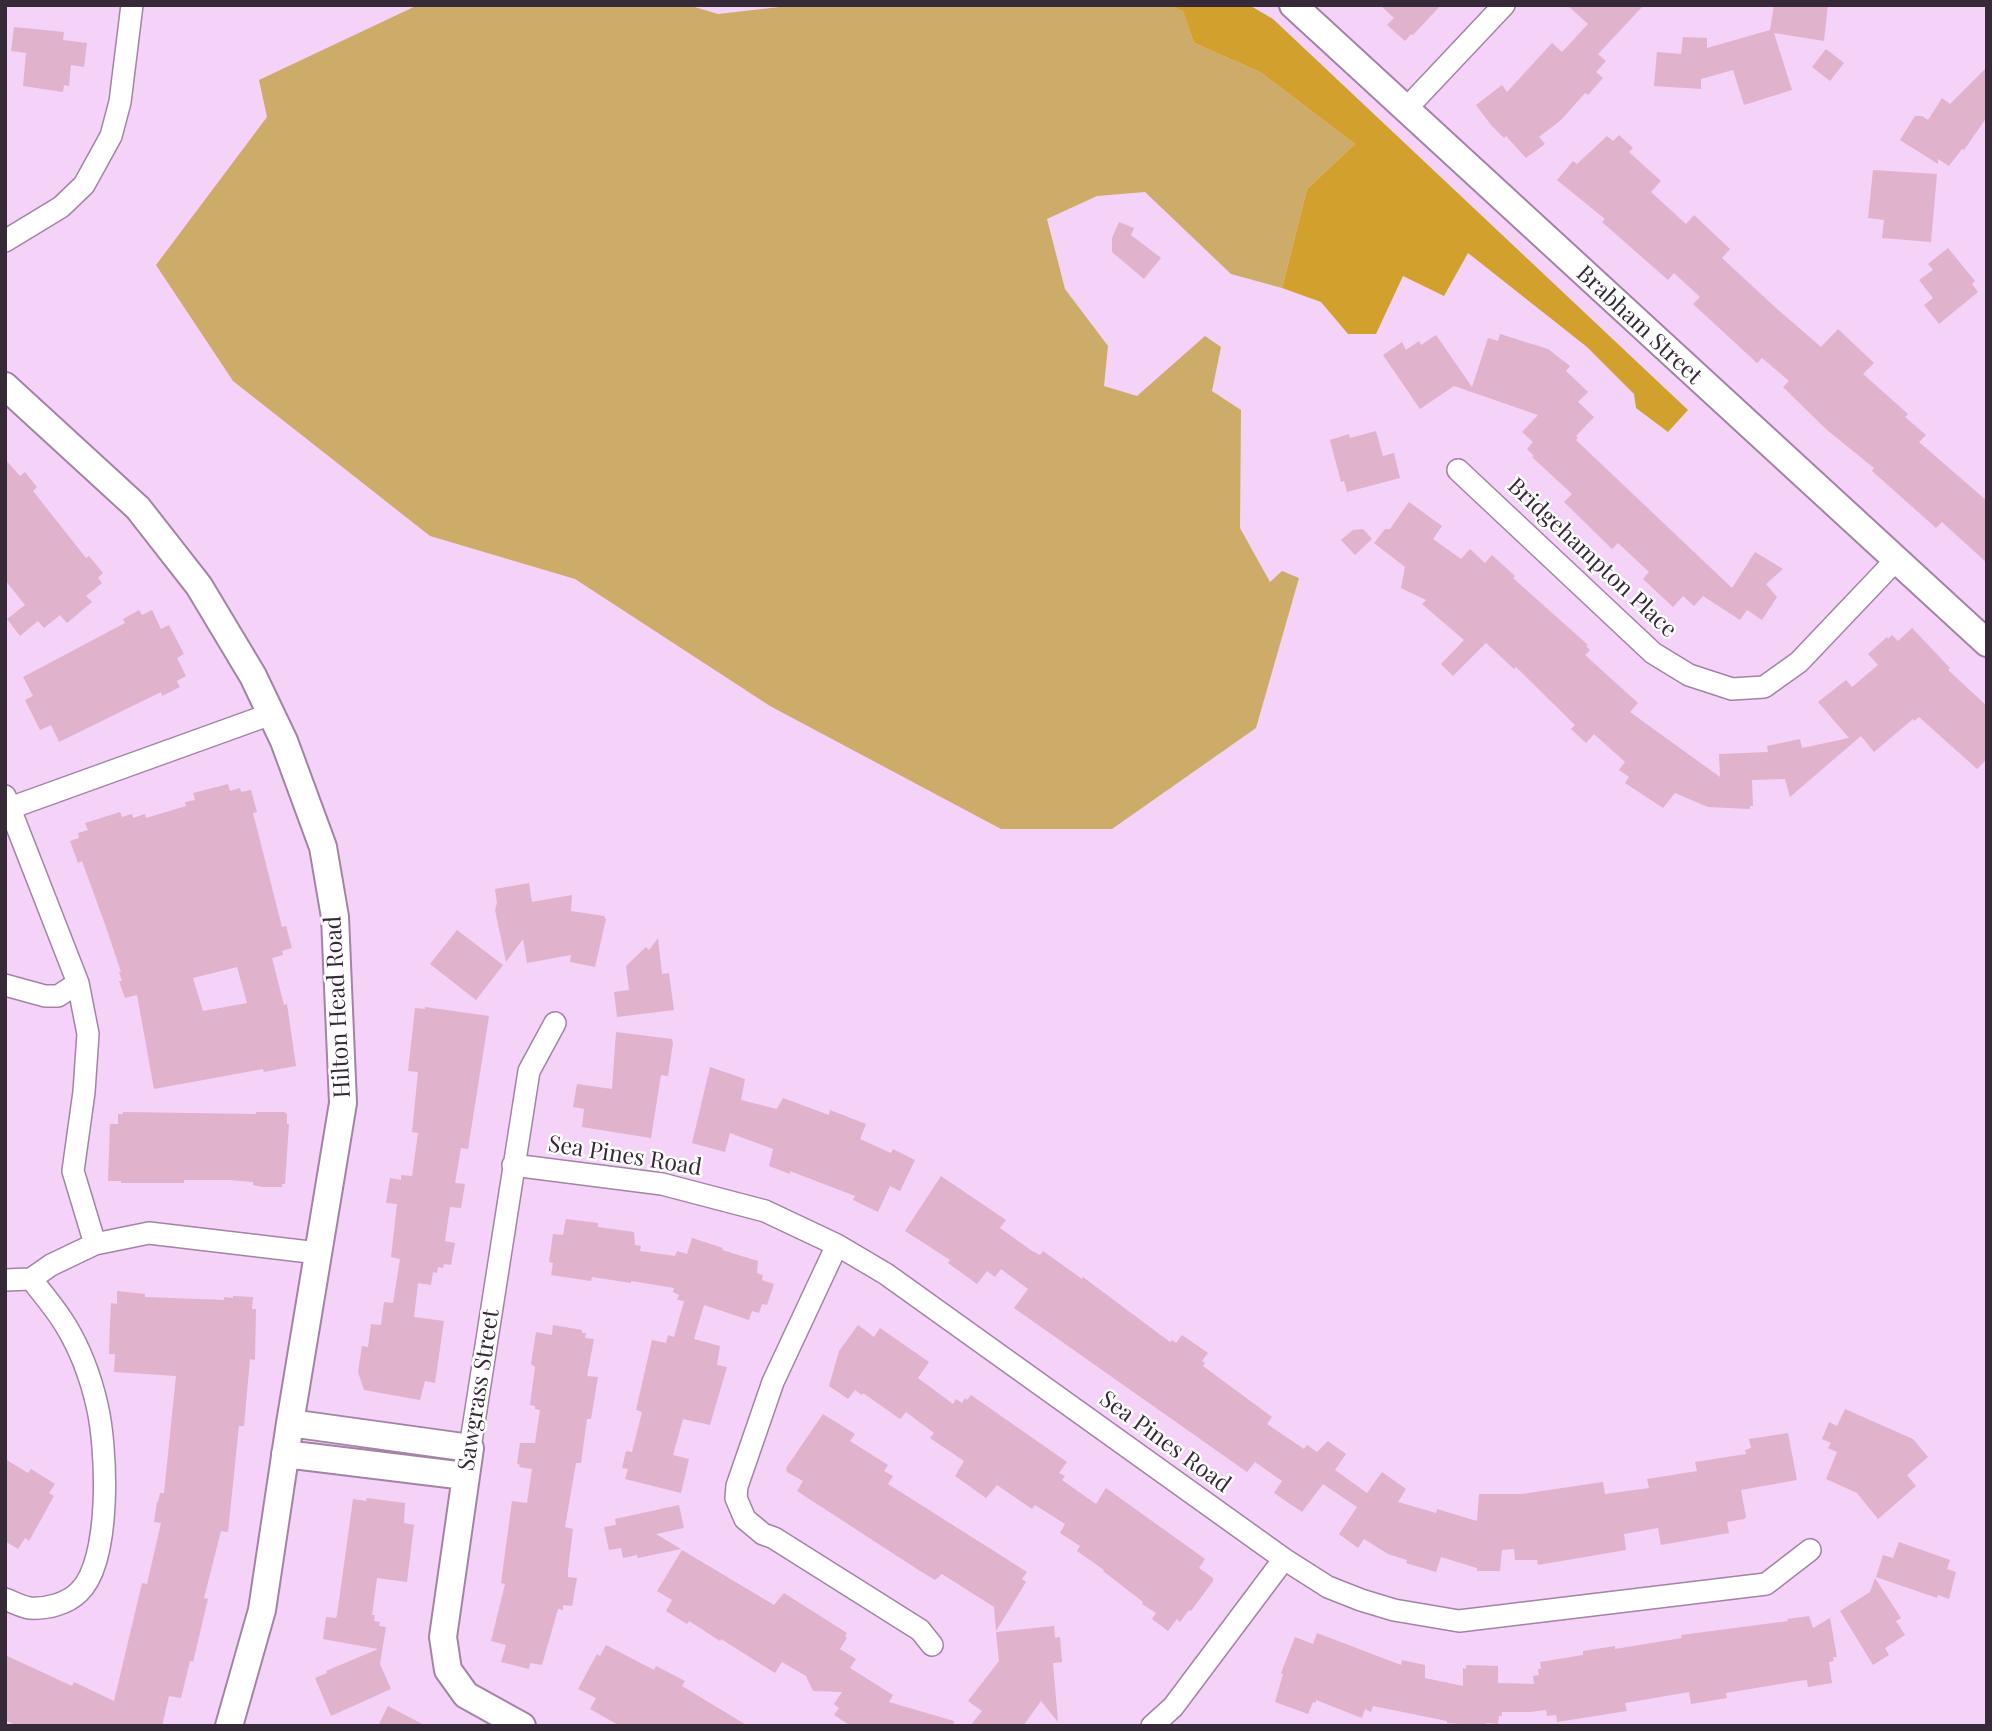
<!DOCTYPE html>
<html>
<head>
<meta charset="utf-8">
<style>
	body { margin:0 }
	#map { position:relative; width:1992px; height:1731px; overflow:hidden; background:#f5d2f8; font-family:"Playfair Display",serif }
	canvas { display:block }
	.frame { position:absolute; inset:0; border:7px solid #372a38; pointer-events:none }
</style>
</head>
<body>
<div id="map">
<canvas width="1992" height="1731"></canvas>
<div class="frame"></div>
</div>
<script>
const g = document.querySelector('canvas').getContext('2d');
g.lineJoin = 'round';
function fill(path, color) { g.fillStyle = color; g.fill(path, 'evenodd'); }
function stroke(path, color, width, dash) { g.strokeStyle = color; g.lineWidth = width; g.lineCap = dash ? 'butt' : 'round'; g.setLineDash(dash || []); g.stroke(path); }
function label(font, color, halo, rows, align = 'center') {
  g.font = font + ' "Playfair Display",serif'; g.lineWidth = 5; g.setLineDash([]); g.textBaseline = 'middle'; g.strokeStyle = halo; g.fillStyle = color; for (const [text, x, y, turn = 0] of rows) {
    g.save(); g.translate(x, y); g.rotate((+turn || 0) * Math.PI / 180); g.textAlign = isNaN(turn) ? turn : align; if (halo) g.strokeText(text, 0, 0); g.fillText(text, 0, 0); g.restore();
  }
}
fill(new Path2D(`
	M 418,5 L 688,5 L 718,14 L 797,5 L 1171,5 L 1183,10 L 1194,43 L 1260,72 L 1355,144 L 1307,189 L 1282,288 L 1231,274 L 1145,192 L 1097,196 L 1047,219 L 1065,289 L 1108,346 L 1104,386 L 1137,396 L 1205,336 L 1221,347 L 1212,391 L 1241,410 L 1240,528 L 1270,582 L 1282,571 L 1299,578 L 1256,728 L 1112,829 L 1001,829 L 770,706 L 575,579 L 430,536 L 233,381 L 156,265 L 267,117 L 259,80 Z`), '#cdac69');
fill(new Path2D(`
	M 1171,5 L 1249,5 L 1273,19 L 1688,410 L 1668,432 L 1636,408 L 1634,394 L 1587,347 L 1468,253 L 1444,296 L 1403,276 L 1376,334 L 1348,334 L 1321,302 L 1282,288 L 1307,189 L 1355,144 L 1260,72 L 1194,43 L 1183,11 Z`), '#d2a02d');
fill(new Path2D(`
	M 1380,5 L 1441,5 L 1413,35 L 1411,34 L 1405,41 L 1387,25 L 1394,18 Z
	M 1567,5 L 1644,5 L 1598,54 L 1606,61 L 1596,72 L 1603,78 L 1588,95 L 1585,93 L 1561,120 L 1539,137 L 1545,144 L 1526,158 L 1506,136 L 1504,138 L 1491,125 L 1476,105 L 1502,85 L 1507,92 L 1552,43 L 1562,52 L 1588,24 Z
	M 1774,5 L 1828,5 L 1824,41 L 1774,33 L 1792,90 L 1744,105 L 1733,70 L 1701,79 L 1701,89 L 1654,86 L 1657,52 L 1681,54 L 1683,37 L 1707,38 L 1707,48 L 1770,30 Z
	M 14,27 L 64,32 L 63,40 L 87,43 L 84,67 L 71,65 L 69,86 L 64,85 L 63,92 L 23,86 L 26,53 L 11,51 Z
	M 1826,49 L 1844,63 L 1830,81 L 1812,67 Z
	M 1987,67 L 1987,117 L 1964,150 L 1962,149 L 1949,166 L 1938,159 L 1938,164 L 1900,140 L 1915,116 L 1922,116 L 1928,120 L 1942,98 L 1950,104 Z
	M 1619,135 L 1633,148 L 1629,152 L 1661,181 L 1651,192 L 1686,224 L 1694,215 L 1730,249 L 1722,258 L 1776,308 L 1821,347 L 1838,329 L 1874,363 L 1863,374 L 1908,414 L 1905,417 L 1926,435 L 1919,442 L 1987,501 L 1987,563 L 1942,522 L 1936,528 L 1872,471 L 1874,468 L 1827,430 L 1783,387 L 1789,381 L 1762,358 L 1757,363 L 1693,304 L 1700,297 L 1674,273 L 1668,280 L 1602,222 L 1605,219 L 1557,180 L 1573,161 L 1577,164 L 1607,136 L 1613,141 Z
	M 1873,170 L 1937,174 L 1931,242 L 1882,238 L 1884,220 L 1868,218 Z
	M 1119,222 L 1134,228 L 1131,235 L 1161,258 L 1144,279 L 1112,252 L 1112,238 Z
	M 1948,248 L 1975,281 L 1972,284 L 1978,292 L 1939,324 L 1924,305 L 1933,298 L 1919,280 L 1933,270 L 1928,264 Z
	M 1500,334 L 1548,349 L 1570,366 L 1566,371 L 1588,392 L 1578,402 L 1594,417 L 1576,436 L 1578,438 L 1576,440 L 1732,588 L 1755,552 L 1783,569 L 1766,584 L 1777,597 L 1762,620 L 1747,610 L 1740,620 L 1703,596 L 1694,606 L 1683,596 L 1673,607 L 1643,579 L 1649,572 L 1618,543 L 1612,549 L 1564,502 L 1572,494 L 1532,457 L 1534,456 L 1527,449 L 1533,442 L 1522,432 L 1538,415 L 1454,386 L 1420,409 L 1383,355 L 1402,342 L 1406,350 L 1419,341 L 1421,345 L 1436,335 L 1472,387 L 1488,338 L 1498,341 Z
	M 1376,431 L 1383,456 L 1394,453 L 1400,478 L 1347,492 L 1344,481 L 1341,482 L 1330,440 L 1349,434 L 1350,438 Z
	M 5,459 L 20,476 L 25,472 L 37,487 L 33,491 L 86,558 L 89,556 L 103,573 L 98,578 L 102,583 L 86,596 L 92,602 L 67,623 L 60,615 L 44,628 L 38,621 L 20,636 L 7,619 L 25,605 L 5,580 Z
	M 1409,502 L 1442,526 L 1433,539 L 1461,559 L 1470,549 L 1485,563 L 1492,555 L 1515,576 L 1513,578 L 1588,645 L 1586,646 L 1590,650 L 1585,655 L 1638,703 L 1630,712 L 1720,777 L 1719,754 L 1768,752 L 1767,746 L 1800,739 L 1802,748 L 1849,738 L 1818,702 L 1846,680 L 1852,687 L 1878,665 L 1868,654 L 1887,637 L 1888,639 L 1892,635 L 1898,641 L 1912,628 L 1950,668 L 1948,670 L 1987,706 L 1987,759 L 1977,769 L 1919,717 L 1914,721 L 1913,719 L 1874,752 L 1861,736 L 1790,797 L 1785,779 L 1752,780 L 1753,806 L 1750,806 L 1750,809 L 1708,807 L 1675,793 L 1663,808 L 1625,783 L 1629,777 L 1619,770 L 1625,762 L 1594,734 L 1586,743 L 1571,729 L 1575,725 L 1516,667 L 1514,669 L 1486,643 L 1453,676 L 1441,664 L 1464,640 L 1422,604 L 1426,600 L 1401,588 L 1405,567 L 1374,543 L 1385,529 L 1390,529 Z
	M 1363,529 L 1372,539 L 1355,555 L 1341,540 L 1353,530 Z
	M 139,610 L 142,615 L 152,610 L 161,629 L 169,625 L 184,654 L 177,658 L 186,676 L 177,681 L 180,687 L 162,696 L 161,692 L 59,742 L 51,725 L 40,730 L 25,700 L 33,696 L 23,677 L 125,623 L 123,619 Z
	M 228,784 L 230,791 L 240,788 L 241,792 L 251,790 L 257,812 L 253,813 L 282,927 L 286,926 L 292,948 L 282,951 L 283,955 L 272,958 L 284,1005 L 287,1004 L 296,1066 L 264,1072 L 263,1069 L 154,1089 L 137,995 L 125,998 L 119,981 L 122,981 L 119,972 L 121,972 L 107,930 L 82,861 L 78,863 L 70,841 L 79,838 L 78,833 L 88,830 L 85,823 L 120,812 L 122,817 L 132,814 L 133,818 L 145,814 L 146,818 L 186,806 L 185,802 L 195,800 L 193,793 ZM 237,967 L 247,1003 L 203,1011 L 193,978 Z
	M 529,883 L 532,902 L 572,895 L 571,911 L 604,916 L 606,919 L 595,967 L 570,962 L 571,955 L 527,963 L 523,939 L 506,962 L 495,910 L 497,903 L 495,889 Z
	M 457,930 L 503,965 L 476,1000 L 430,964 Z
	M 658,938 L 662,974 L 669,973 L 674,1010 L 617,1017 L 614,992 L 629,990 L 626,966 L 646,947 L 649,950 Z
	M 425,1007 L 489,1016 L 468,1149 L 461,1148 L 455,1183 L 465,1184 L 461,1208 L 450,1207 L 445,1241 L 455,1243 L 451,1265 L 444,1264 L 443,1268 L 438,1267 L 437,1273 L 433,1272 L 431,1285 L 418,1283 L 414,1317 L 444,1321 L 435,1383 L 425,1381 L 420,1400 L 364,1390 L 358,1372 L 362,1346 L 368,1347 L 371,1324 L 381,1325 L 384,1302 L 393,1303 L 400,1259 L 391,1257 L 397,1204 L 386,1203 L 390,1178 L 401,1180 L 401,1175 L 412,1176 L 418,1133 L 412,1132 L 418,1072 L 408,1071 L 415,1008 L 425,1009 Z
	M 616,1032 L 672,1039 L 673,1043 L 668,1076 L 661,1075 L 651,1138 L 582,1127 L 584,1109 L 573,1107 L 577,1084 L 612,1089 Z
	M 710,1067 L 745,1079 L 741,1100 L 777,1109 L 783,1098 L 829,1115 L 830,1110 L 866,1124 L 860,1139 L 891,1153 L 893,1149 L 915,1160 L 900,1191 L 890,1186 L 878,1212 L 853,1200 L 855,1196 L 790,1171 L 790,1174 L 769,1166 L 773,1149 L 730,1133 L 725,1152 L 692,1143 Z
	M 123,1112 L 256,1114 L 256,1112 L 284,1112 L 287,1114 L 287,1124 L 289,1124 L 285,1184 L 282,1184 L 282,1187 L 262,1187 L 253,1185 L 253,1182 L 229,1180 L 184,1180 L 184,1183 L 121,1183 L 121,1181 L 108,1181 L 110,1124 L 118,1124 L 118,1114 L 123,1114 Z
	M 941,1176 L 1006,1220 L 1000,1228 L 1032,1251 L 1040,1255 L 1043,1251 L 1082,1279 L 1083,1277 L 1170,1342 L 1172,1340 L 1176,1343 L 1182,1335 L 1208,1353 L 1202,1361 L 1205,1363 L 1203,1366 L 1272,1417 L 1267,1424 L 1304,1449 L 1307,1445 L 1317,1452 L 1328,1441 L 1346,1454 L 1335,1470 L 1367,1493 L 1382,1472 L 1406,1489 L 1398,1502 L 1436,1513 L 1437,1509 L 1477,1521 L 1479,1494 L 1522,1494 L 1603,1482 L 1605,1494 L 1649,1488 L 1647,1479 L 1697,1471 L 1695,1462 L 1746,1454 L 1745,1450 L 1751,1448 L 1749,1439 L 1788,1433 L 1797,1480 L 1741,1490 L 1746,1517 L 1744,1519 L 1727,1522 L 1729,1533 L 1661,1545 L 1658,1528 L 1624,1534 L 1626,1550 L 1538,1565 L 1537,1560 L 1515,1560 L 1514,1549 L 1502,1550 L 1500,1571 L 1477,1571 L 1477,1568 L 1441,1557 L 1436,1572 L 1406,1563 L 1407,1560 L 1388,1554 L 1364,1539 L 1358,1548 L 1339,1534 L 1357,1507 L 1323,1484 L 1302,1512 L 1274,1493 L 1282,1481 L 1255,1462 L 1247,1472 L 1014,1308 L 1028,1289 L 1001,1269 L 995,1277 L 987,1271 L 977,1284 L 948,1263 L 950,1260 L 905,1231 Z
	M 566,1219 L 598,1223 L 598,1227 L 634,1232 L 635,1245 L 641,1246 L 640,1251 L 675,1256 L 677,1251 L 687,1254 L 692,1238 L 723,1248 L 722,1250 L 758,1261 L 757,1273 L 763,1275 L 762,1280 L 774,1284 L 767,1305 L 762,1304 L 759,1313 L 752,1311 L 749,1320 L 704,1305 L 694,1339 L 720,1346 L 717,1365 L 727,1367 L 710,1425 L 683,1419 L 673,1455 L 689,1459 L 681,1493 L 625,1479 L 628,1469 L 622,1468 L 626,1451 L 632,1452 L 642,1412 L 636,1410 L 652,1340 L 666,1343 L 668,1335 L 674,1337 L 684,1301 L 677,1300 L 679,1295 L 673,1292 L 674,1288 L 631,1281 L 631,1283 L 592,1277 L 591,1281 L 551,1275 L 553,1263 L 549,1262 L 553,1234 L 563,1235 Z
	M 117,1291 L 145,1294 L 145,1297 L 224,1300 L 224,1297 L 233,1298 L 233,1296 L 253,1297 L 252,1309 L 256,1309 L 255,1360 L 250,1359 L 244,1426 L 239,1426 L 228,1532 L 221,1531 L 204,1598 L 208,1599 L 193,1662 L 190,1661 L 181,1698 L 169,1696 L 162,1726 L 17,1726 L 5,1720 L 5,1655 L 72,1686 L 74,1682 L 114,1701 L 142,1583 L 147,1584 L 161,1523 L 154,1522 L 157,1502 L 158,1502 L 160,1493 L 164,1493 L 176,1376 L 114,1372 L 115,1354 L 109,1354 L 110,1322 L 111,1303 L 117,1304 Z
	M 553,1325 L 582,1330 L 582,1333 L 586,1333 L 585,1338 L 594,1339 L 587,1376 L 598,1377 L 591,1419 L 587,1419 L 581,1463 L 576,1463 L 565,1527 L 573,1529 L 568,1570 L 568,1577 L 577,1578 L 572,1606 L 563,1605 L 563,1610 L 558,1609 L 542,1665 L 530,1663 L 529,1669 L 501,1662 L 506,1645 L 491,1641 L 505,1584 L 501,1583 L 512,1501 L 527,1503 L 532,1469 L 519,1467 L 520,1465 L 517,1464 L 520,1443 L 535,1443 L 540,1410 L 535,1409 L 535,1406 L 530,1405 L 535,1367 L 531,1364 L 536,1332 L 552,1335 Z
	M 858,1325 L 874,1337 L 880,1328 L 929,1362 L 918,1378 L 953,1404 L 956,1399 L 962,1403 L 965,1398 L 967,1400 L 971,1395 L 1067,1462 L 1059,1473 L 1065,1476 L 1062,1480 L 1096,1504 L 1106,1488 L 1205,1559 L 1199,1568 L 1213,1578 L 1213,1581 L 1191,1611 L 1189,1610 L 1180,1622 L 1177,1619 L 1168,1631 L 1152,1619 L 1156,1613 L 1142,1604 L 1143,1602 L 1103,1571 L 1104,1570 L 1077,1551 L 1080,1546 L 1060,1533 L 1065,1524 L 1035,1505 L 1032,1509 L 997,1485 L 986,1498 L 955,1476 L 964,1461 L 930,1438 L 934,1433 L 906,1412 L 900,1419 L 863,1393 L 862,1395 L 855,1390 L 848,1399 L 829,1386 L 839,1351 Z
	M 1845,1409 L 1913,1439 L 1928,1457 L 1907,1475 L 1916,1486 L 1878,1519 L 1857,1493 L 1826,1479 L 1837,1452 L 1828,1448 L 1831,1443 L 1822,1439 L 1829,1422 L 1837,1426 Z
	M 823,1414 L 855,1434 L 850,1441 L 888,1465 L 884,1471 L 893,1476 L 888,1484 L 1027,1572 L 1022,1579 L 1026,1582 L 996,1631 L 994,1607 L 942,1574 L 935,1580 L 920,1571 L 797,1491 L 803,1481 L 787,1472 L 786,1468 Z
	M 5,1459 L 28,1473 L 31,1469 L 55,1484 L 49,1493 L 54,1496 L 38,1525 L 29,1541 L 25,1538 L 18,1549 L 5,1541 Z
	M 367,1498 L 405,1503 L 404,1523 L 414,1525 L 407,1582 L 377,1578 L 372,1615 L 375,1615 L 374,1621 L 380,1622 L 379,1626 L 386,1627 L 380,1664 L 391,1689 L 331,1716 L 315,1678 L 327,1673 L 326,1671 L 378,1649 L 323,1639 L 326,1617 L 336,1618 L 337,1615 L 353,1499 L 366,1501 Z
	M 679,1505 L 684,1528 L 656,1534 L 681,1549 L 638,1558 L 637,1555 L 623,1558 L 621,1548 L 609,1550 L 604,1527 L 616,1525 L 615,1519 Z
	M 1899,1542 L 1950,1560 L 1947,1569 L 1956,1572 L 1949,1599 L 1938,1595 L 1937,1598 L 1876,1577 L 1883,1555 L 1893,1558 Z
	M 682,1550 L 774,1605 L 784,1593 L 847,1633 L 845,1636 L 847,1638 L 840,1649 L 856,1659 L 850,1668 L 893,1695 L 889,1702 L 954,1721 L 953,1726 L 851,1726 L 834,1715 L 839,1708 L 834,1704 L 842,1692 L 813,1691 L 806,1676 L 782,1662 L 775,1673 L 721,1639 L 720,1641 L 689,1621 L 687,1624 L 666,1611 L 672,1600 L 657,1591 Z
	M 1875,1578 L 1901,1618 L 1896,1621 L 1905,1635 L 1885,1648 L 1889,1655 L 1873,1665 L 1840,1611 L 1870,1592 Z
	M 1809,1616 L 1813,1628 L 1830,1618 L 1837,1657 L 1833,1657 L 1834,1661 L 1829,1662 L 1832,1683 L 1808,1687 L 1807,1680 L 1798,1681 L 1726,1693 L 1727,1698 L 1691,1704 L 1689,1692 L 1625,1703 L 1627,1711 L 1557,1722 L 1556,1715 L 1547,1716 L 1546,1710 L 1530,1712 L 1502,1712 L 1502,1716 L 1499,1716 L 1498,1724 L 1486,1723 L 1486,1726 L 1447,1723 L 1447,1721 L 1373,1706 L 1371,1712 L 1365,1709 L 1362,1718 L 1316,1700 L 1316,1703 L 1313,1702 L 1308,1714 L 1275,1702 L 1283,1674 L 1281,1673 L 1295,1637 L 1313,1644 L 1317,1633 L 1401,1665 L 1402,1660 L 1425,1665 L 1425,1678 L 1463,1686 L 1463,1668 L 1466,1669 L 1466,1665 L 1498,1666 L 1498,1683 L 1534,1684 L 1533,1676 L 1539,1675 L 1538,1669 L 1541,1669 L 1540,1662 L 1583,1655 L 1583,1651 L 1615,1646 L 1615,1649 L 1682,1638 L 1681,1635 L 1788,1621 L 1787,1619 Z
	M 1054,1626 L 1055,1638 L 1060,1637 L 1062,1662 L 1053,1663 L 1058,1722 L 1041,1701 L 1023,1726 L 970,1726 L 982,1711 L 968,1701 L 999,1661 L 996,1632 Z
	M 606,1645 L 654,1670 L 656,1666 L 685,1681 L 682,1686 L 748,1726 L 620,1726 L 590,1709 L 596,1698 L 578,1689 L 597,1654 L 600,1656 Z
	M 388,1706 L 426,1726 L 378,1726 Z`), '#e0b2cc');
const minor = new Path2D(`
	M 1405,110 L 1504,5
	M 5,241 L 61,207 L 84,185 L 111,136 L 120,102 L 132,5
	M 1458,470 L 1653,653 L 1689,675 L 1732,689 L 1764,687 L 1799,662 L 1895,561
	M 5,796 L 78,983 L 88,1034 L 84,1092 L 73,1171 L 95,1244
	M 10,808 L 271,714
	M 5,985 L 45,996 L 58,996 L 78,983
	M 513,1165 L 662,1184 L 765,1211 L 837,1245 L 886,1274 L 1284,1559 L 1328,1587 L 1361,1600 L 1394,1610 L 1459,1621 L 1766,1584 L 1810,1550
	M 837,1245 L 773,1382 L 737,1486 L 736,1498 L 745,1519 L 763,1534 L 774,1538 L 920,1630 L 932,1645
	M 31,1279 L 51,1265 L 95,1244 L 149,1233 L 318,1253
	M 5,1280 L 31,1279
	M 470,1448 L 529,1071 L 555,1023
	M 5,1599 C 13,1602 22,1607 30,1608 C 47,1609 67,1604 79,1592 C 112,1561 107,1447 97,1405 C 91,1379 80,1349 66,1326 C 56,1309 43,1294 31,1279
	M 1152,1726 L 1173,1707 L 1284,1559`);
const tertiary = new Path2D(`
	M 1293,5 L 1987,643
	M 5,386 L 138,508 L 199,586 L 253,676 L 284,741 L 323,847 L 335,917 L 343,1103 L 290,1423 L 262,1610 L 229,1726
	M 290,1423 L 470,1448 L 443,1637 L 448,1670 L 466,1695 L 522,1726
	M 285,1454 L 465,1476`);
stroke(minor, '#a383a6', 24);
stroke(tertiary, '#a383a6', 30);
stroke(minor, '#fff', 21);
stroke(tertiary, '#fff', 26);
label('23px', '#372a38', '#fff', [
	["Brabham Street",1639,325,43],
	["Bridgehampton Place",1592,558,43],
	["Hilton Head Road",338,1007,-93],
	["Sea Pines Road",625,1156,9],
	["Sawgrass Street",479,1390,-81],
	["Sea Pines Road",1165,1442,36]
]);
</script>
</body>
</html>
